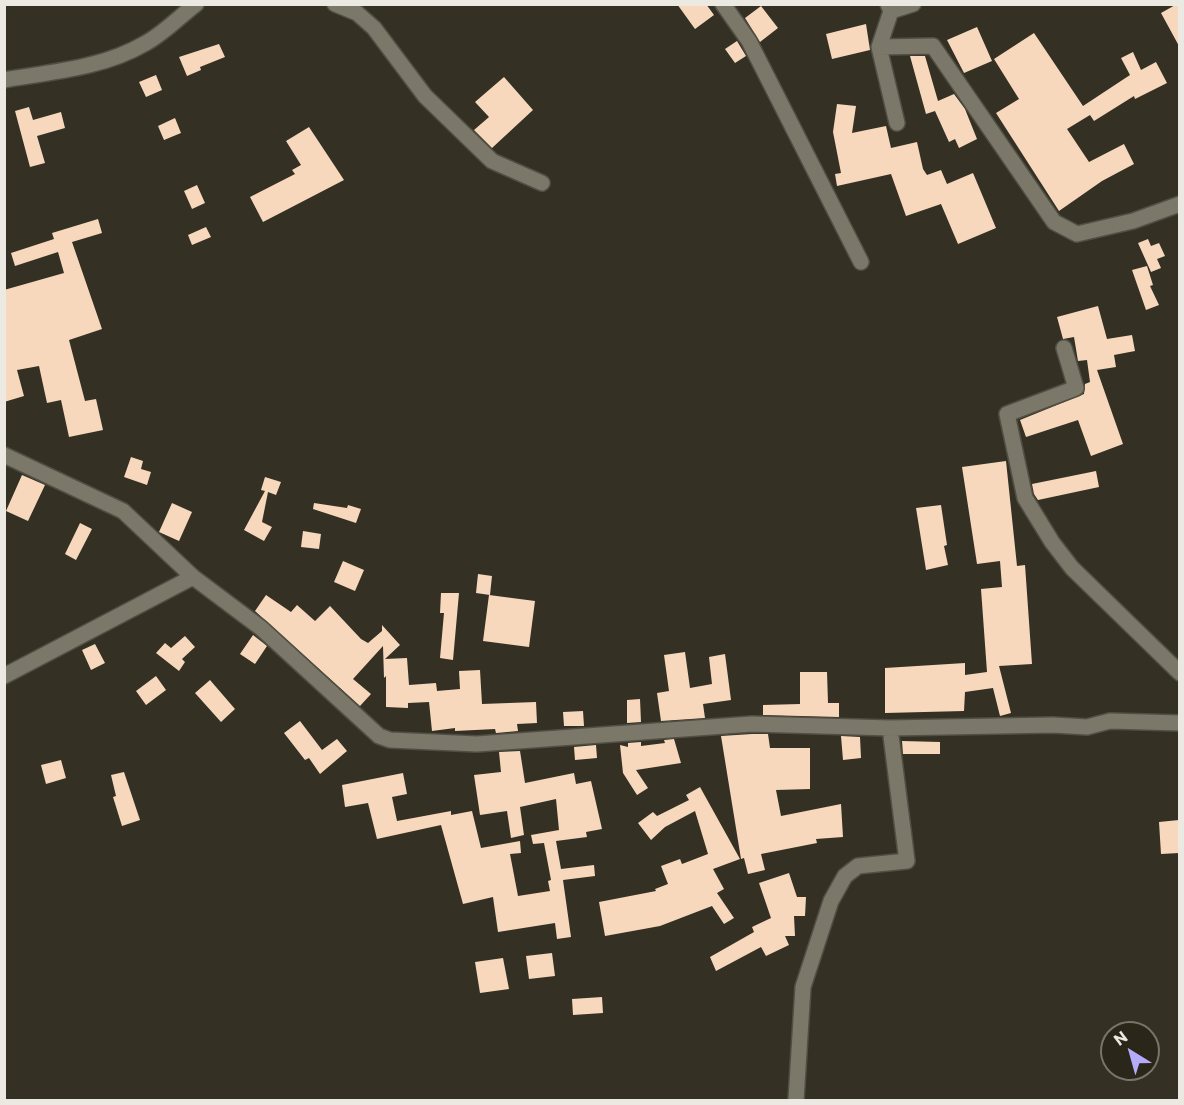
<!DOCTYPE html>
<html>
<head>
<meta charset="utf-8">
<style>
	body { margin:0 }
	#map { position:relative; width:1184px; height:1105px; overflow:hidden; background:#343124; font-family:Commissioner,sans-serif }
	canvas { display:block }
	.frame { position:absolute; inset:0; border:6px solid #ebe9e1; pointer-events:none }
	.north { position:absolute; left:1100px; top:1021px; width:60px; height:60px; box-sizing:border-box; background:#2a271a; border:2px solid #77756a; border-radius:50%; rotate:323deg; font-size:16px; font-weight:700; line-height:24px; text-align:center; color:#ebe9e1 }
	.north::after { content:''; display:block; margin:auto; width:21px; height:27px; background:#b5acf9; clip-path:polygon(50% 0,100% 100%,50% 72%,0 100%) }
</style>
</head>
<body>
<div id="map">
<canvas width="1184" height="1105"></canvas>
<div class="frame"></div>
<div class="north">N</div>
</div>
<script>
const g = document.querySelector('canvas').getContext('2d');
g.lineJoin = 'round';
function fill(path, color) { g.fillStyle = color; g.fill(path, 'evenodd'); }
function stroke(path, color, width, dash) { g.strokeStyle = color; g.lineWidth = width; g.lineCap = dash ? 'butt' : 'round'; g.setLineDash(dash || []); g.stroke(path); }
fill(new Path2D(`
	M 677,4 L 706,4 L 714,15 L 695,29 Z
	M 1177,4 L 1179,4 L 1179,46 L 1161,13 Z
	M 761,6 L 778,28 L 760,42 L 745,18 Z
	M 866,24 L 870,50 L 832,59 L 826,34 Z
	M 977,27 L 992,61 L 964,73 L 947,40 Z
	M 1034,33 L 1083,106 L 1130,75 L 1121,58 L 1133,52 L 1141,70 L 1156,62 L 1167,83 L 1135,99 L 1134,96 L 1094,121 L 1090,115 L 1067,129 L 1089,162 L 1124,144 L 1134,164 L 1102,181 L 1059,211 L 996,113 L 1019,99 L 994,59 Z
	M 737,41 L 746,56 L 735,63 L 725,49 Z
	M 219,44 L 225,57 L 200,67 L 201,70 L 187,76 L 179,57 Z
	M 910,56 L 925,56 L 938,101 L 954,94 L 965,109 L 977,139 L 959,148 L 955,139 L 949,142 L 935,111 L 926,114 Z
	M 156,75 L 162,90 L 146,97 L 139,82 Z
	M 504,77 L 533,110 L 492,148 L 474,130 L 489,117 L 475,102 Z
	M 837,104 L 856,106 L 852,133 L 886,126 L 891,148 L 917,142 L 923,169 L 927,175 L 941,170 L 947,184 L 973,173 L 996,228 L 958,244 L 941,204 L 906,216 L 891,174 L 837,186 L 835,174 L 841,173 L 833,132 Z
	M 29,107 L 33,120 L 61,112 L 65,128 L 37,136 L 45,163 L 30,167 L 15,111 Z
	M 175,118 L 181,133 L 164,140 L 158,126 Z
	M 309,127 L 344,180 L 263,222 L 250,197 L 295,174 L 292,170 L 301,165 L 286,141 Z
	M 197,185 L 205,203 L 192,209 L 184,191 Z
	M 98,219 L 102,233 L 72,242 L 102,329 L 69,340 L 85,401 L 96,399 L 103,430 L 69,437 L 61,400 L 47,403 L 39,366 L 17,370 L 24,396 L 4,402 L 4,290 L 64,273 L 58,252 L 15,266 L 11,253 L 54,239 L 52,233 Z
	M 206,227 L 211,237 L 192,245 L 188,235 Z
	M 1148,239 L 1151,246 L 1159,243 L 1165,256 L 1157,259 L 1161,268 L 1151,272 L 1138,243 Z
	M 1147,266 L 1153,285 L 1150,286 L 1159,305 L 1146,310 L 1132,270 Z
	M 1098,306 L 1107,339 L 1132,335 L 1135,351 L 1114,355 L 1116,367 L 1097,370 L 1123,444 L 1091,456 L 1078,420 L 1026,437 L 1020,420 L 1084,394 L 1085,384 L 1090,382 L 1087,360 L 1078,361 L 1074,337 L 1063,339 L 1057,317 Z
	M 131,457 L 143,461 L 141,469 L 151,472 L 147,485 L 124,477 Z
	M 1006,461 L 1017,566 L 1025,565 L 1032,664 L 999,666 L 1011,713 L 1000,716 L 993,688 L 965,692 L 964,711 L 885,713 L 885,668 L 965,663 L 965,675 L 987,672 L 981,589 L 1002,587 L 1000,561 L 977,564 L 962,467 Z
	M 1096,471 L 1099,487 L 1038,500 L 1034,494 L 1032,484 Z
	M 22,475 L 45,485 L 28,521 L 6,511 Z
	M 265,477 L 281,482 L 276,495 L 268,492 L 262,522 L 272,527 L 264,541 L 244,530 L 265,491 L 261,490 Z
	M 172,503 L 192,512 L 179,541 L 159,532 Z
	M 314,503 L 347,508 L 348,505 L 361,509 L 356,523 L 313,509 Z
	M 941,505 L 947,545 L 944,546 L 948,565 L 926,570 L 916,508 Z
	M 80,523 L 92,529 L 76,560 L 65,554 Z
	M 303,531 L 321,534 L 319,549 L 301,547 Z
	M 343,561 L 364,570 L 355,591 L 334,582 Z
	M 478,574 L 492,576 L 490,595 L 476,593 Z
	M 441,593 L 459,593 L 453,660 L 440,658 L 444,613 L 440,613 Z
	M 266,595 L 291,612 L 297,605 L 315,621 L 330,606 L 361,639 L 368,643 L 382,631 L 382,625 L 400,645 L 385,659 L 407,658 L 409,685 L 436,683 L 437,691 L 460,689 L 459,671 L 480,670 L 482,704 L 536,702 L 537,723 L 517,724 L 518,731 L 496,733 L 495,729 L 455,731 L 455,728 L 432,731 L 429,702 L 408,703 L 408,708 L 386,707 L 386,676 L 384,678 L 383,646 L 353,679 L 371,694 L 360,706 L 255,611 Z
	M 489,595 L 535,601 L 529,647 L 483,641 Z
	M 253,635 L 267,646 L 255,664 L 240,654 Z
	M 185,636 L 195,647 L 182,659 L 185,662 L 179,671 L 156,653 L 165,643 L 171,648 Z
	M 95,644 L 105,663 L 91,670 L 82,650 Z
	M 685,652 L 690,688 L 712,684 L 709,657 L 725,654 L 731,700 L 703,704 L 705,718 L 661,721 L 657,693 L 669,691 L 664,655 Z
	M 800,672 L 827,672 L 828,703 L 839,703 L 839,717 L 763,715 L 763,705 L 800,704 Z
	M 156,676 L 166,690 L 146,705 L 136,691 Z
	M 210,680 L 235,709 L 221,722 L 195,693 Z
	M 640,699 L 641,722 L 627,723 L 627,700 Z
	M 583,711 L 584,726 L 564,726 L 563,712 Z
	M 300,721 L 322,750 L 337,739 L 347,751 L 320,774 L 309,758 L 305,760 L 284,733 Z
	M 752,734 L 768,734 L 770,748 L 810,748 L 810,789 L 776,790 L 781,816 L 841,804 L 843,837 L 816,839 L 817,843 L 761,854 L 765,870 L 748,874 L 744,858 L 741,859 L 721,736 Z
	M 841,736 L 860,737 L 861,758 L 843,760 Z
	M 674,739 L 681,763 L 636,770 L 648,788 L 637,795 L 623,773 L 620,745 L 628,747 L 628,743 L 641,742 L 641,746 L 665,743 L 664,740 Z
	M 902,741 L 940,742 L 940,754 L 903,754 Z
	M 596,745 L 597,758 L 575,760 L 574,747 Z
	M 520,751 L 525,783 L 574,773 L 576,784 L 591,781 L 602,829 L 586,832 L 587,837 L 556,841 L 561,869 L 594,865 L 595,876 L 563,880 L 571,937 L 557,939 L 555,923 L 498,932 L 493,897 L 463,904 L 441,825 L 377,839 L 368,803 L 345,807 L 342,785 L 403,773 L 407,794 L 392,797 L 397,821 L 451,811 L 451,815 L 472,811 L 481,848 L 520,841 L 521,853 L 510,854 L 518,896 L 550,891 L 548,881 L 551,880 L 544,843 L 533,844 L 531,835 L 559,830 L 556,799 L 520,807 L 524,835 L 511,838 L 507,811 L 480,815 L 474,775 L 501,772 L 499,752 Z
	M 61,760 L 66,778 L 46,784 L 41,765 Z
	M 124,772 L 140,820 L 122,826 L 113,797 L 116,796 L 111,775 Z
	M 700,787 L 740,859 L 713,869 L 724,889 L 717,893 L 734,918 L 724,924 L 712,906 L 660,926 L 605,936 L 599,902 L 656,891 L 655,889 L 668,884 L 661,866 L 680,859 L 682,864 L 708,854 L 695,811 L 665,827 L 651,840 L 638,823 L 653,812 L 657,816 L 689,800 L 686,795 Z
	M 1179,820 L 1179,853 L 1161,854 L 1159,822 Z
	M 789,873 L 797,897 L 806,897 L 805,916 L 794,916 L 795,936 L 785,936 L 789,945 L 766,956 L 761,947 L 716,971 L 710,957 L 754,932 L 752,927 L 771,918 L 759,883 Z
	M 552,953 L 555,976 L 529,979 L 526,956 Z
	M 503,958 L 509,989 L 480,993 L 475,962 Z
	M 602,997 L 603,1013 L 573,1015 L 572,999 Z`), '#f7d8bd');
const minor = new Path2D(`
	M 335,4 L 357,13 L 374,28 L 425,96 L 492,161 L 542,183
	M 723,4 L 749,41 L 861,262
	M 888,4 L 891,11 L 879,47 L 897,123
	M 891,11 L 913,4
	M 879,47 L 933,46 L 1054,222 L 1077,234 L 1133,221 L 1180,204
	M 4,80 C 51,72 103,68 144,44 C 163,34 179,17 196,4
	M 1064,348 L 1076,388 L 1007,414 L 1025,498 L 1052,542 L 1072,568 L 1180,673
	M 4,455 L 123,511 L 193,577 L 261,628 L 379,736 L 390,740 L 477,744 L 752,724 L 890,728 L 1053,725 L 1087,727 L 1110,721 L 1180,723
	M 4,676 L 193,577
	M 796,1100 L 803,987 L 831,901 L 845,876 L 858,866 L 907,861 L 890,728`);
stroke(minor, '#514f44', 18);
stroke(minor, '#7b7869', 15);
</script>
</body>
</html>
